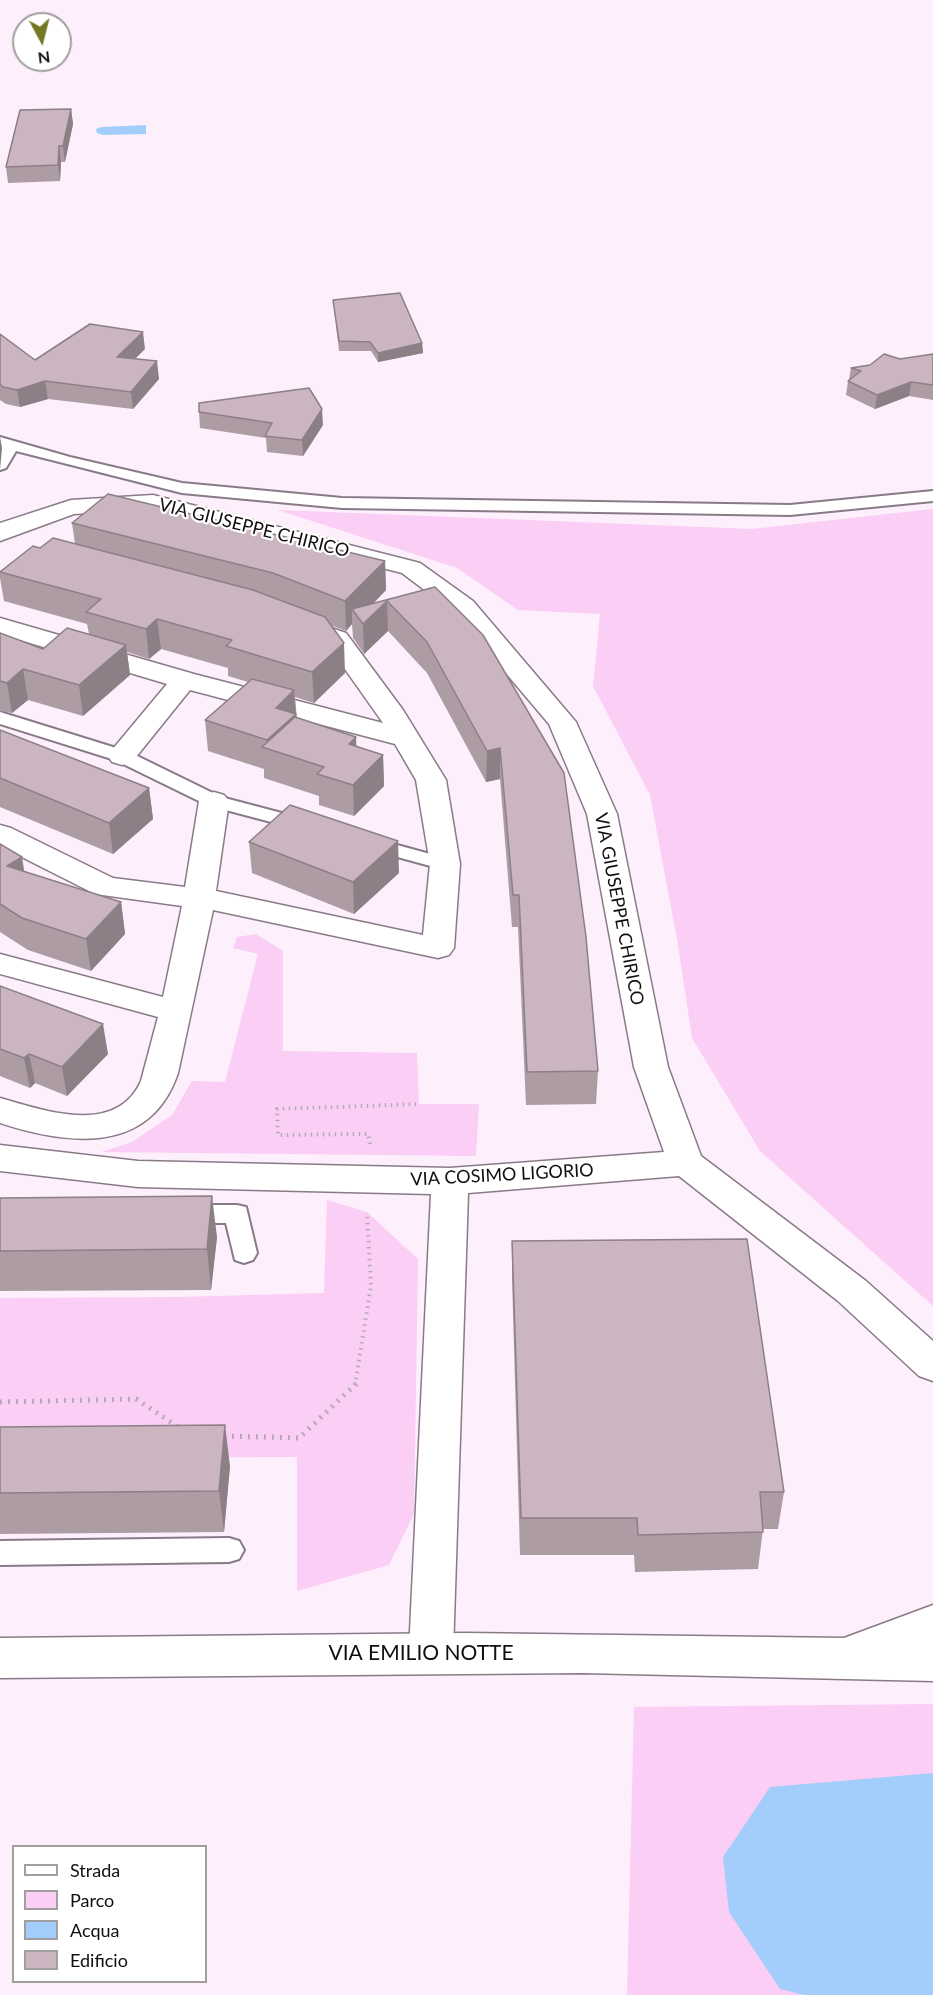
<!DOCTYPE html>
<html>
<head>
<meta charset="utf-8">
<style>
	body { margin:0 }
	#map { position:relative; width:933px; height:1995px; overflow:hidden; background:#fdeffb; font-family:Lato,sans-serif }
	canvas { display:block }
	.legend { position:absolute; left:12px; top:1845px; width:195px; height:138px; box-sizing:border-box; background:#fff; border:2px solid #a19ea0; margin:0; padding:8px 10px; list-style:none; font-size:18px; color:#130d12 }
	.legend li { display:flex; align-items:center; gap:12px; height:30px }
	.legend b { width:30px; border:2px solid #a19ea0 }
	.north { position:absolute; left:12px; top:12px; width:60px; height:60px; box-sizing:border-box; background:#fff; border:2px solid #a19ea0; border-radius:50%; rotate:173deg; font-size:16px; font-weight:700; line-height:24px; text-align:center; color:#130d12 }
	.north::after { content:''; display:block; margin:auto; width:21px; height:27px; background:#747820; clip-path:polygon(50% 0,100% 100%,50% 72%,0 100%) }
</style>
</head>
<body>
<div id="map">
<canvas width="933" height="1995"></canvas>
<ul class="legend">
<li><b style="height:8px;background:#fff"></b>Strada</li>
<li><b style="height:16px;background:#facef5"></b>Parco</li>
<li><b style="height:16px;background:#a3cefc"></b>Acqua</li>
<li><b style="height:16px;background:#cab5c0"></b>Edificio</li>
</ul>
<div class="north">N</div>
</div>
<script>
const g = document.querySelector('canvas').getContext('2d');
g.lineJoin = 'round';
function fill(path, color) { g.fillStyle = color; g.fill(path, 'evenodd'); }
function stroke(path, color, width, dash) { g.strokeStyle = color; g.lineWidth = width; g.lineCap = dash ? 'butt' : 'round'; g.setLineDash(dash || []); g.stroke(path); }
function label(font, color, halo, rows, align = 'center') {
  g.font = font + ' Lato,sans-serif'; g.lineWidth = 4.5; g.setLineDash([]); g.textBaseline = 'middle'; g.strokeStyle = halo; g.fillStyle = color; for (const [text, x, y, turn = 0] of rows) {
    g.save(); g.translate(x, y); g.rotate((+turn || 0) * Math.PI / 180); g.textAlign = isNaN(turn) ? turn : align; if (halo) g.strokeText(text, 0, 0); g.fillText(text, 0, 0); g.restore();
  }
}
fill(new Path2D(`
	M 933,509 L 933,1306 L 760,1151 L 692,1038 L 678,945 L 650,795 L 593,686 L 600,614 L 518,610 L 457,568 L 278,510 L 752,529 Z
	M 256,934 L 283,951 L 283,1051 L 417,1053 L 419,1104 L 479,1104 L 476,1156 L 101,1152 L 132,1142 L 172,1115 L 192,1081 L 225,1082 L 258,954 L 233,948 L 237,937 Z
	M 327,1200 L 367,1212 L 418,1259 L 414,1514 L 389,1565 L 297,1591 L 297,1457 L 0,1458 L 0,1298 L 178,1297 L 324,1293 Z
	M 933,1704 L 933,1995 L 627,1995 L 634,1707 Z`), '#facef5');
fill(new Path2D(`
	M 146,125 L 146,134 L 103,135 L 97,133 L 96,129 L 101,127 Z
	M 933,1773 L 933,1995 L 804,1995 L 780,1989 L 729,1912 L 723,1857 L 770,1787 Z`), '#a3cefc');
const lane = new Path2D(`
	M 0,437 L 70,457 L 182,483 L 342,498 L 790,505 L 933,491 L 933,501 L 790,515 L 342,508 L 182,493 L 16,451 L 6,468 L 0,470 L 2,448 Z
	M 0,712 L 129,752 L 221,797 L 312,821 L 315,825 L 312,829 L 305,831 L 207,805 L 115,760 L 0,724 Z
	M 368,837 L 452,860 L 455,864 L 452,868 L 445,870 L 361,847 L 358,843 L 361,839 Z
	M 184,1205 L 237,1205 L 246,1207 L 257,1253 L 253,1260 L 244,1263 L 235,1260 L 226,1223 L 184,1223 L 175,1221 L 171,1214 L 175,1207 Z
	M 229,1538 L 239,1541 L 244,1550 L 239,1559 L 229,1562 L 0,1565 L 0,1541 Z`);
const street = new Path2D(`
	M 153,495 L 420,563 L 473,601 L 576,722 L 617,814 L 668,1067 L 701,1156 L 866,1281 L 933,1341 L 933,1381 L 919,1376 L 838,1301 L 679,1176 L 468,1193 L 453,1652 L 447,1666 L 431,1672 L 415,1666 L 409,1652 L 431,1194 L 138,1187 L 0,1171 L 0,1145 L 138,1161 L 450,1168 L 664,1152 L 634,1067 L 587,814 L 549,724 L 455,613 L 402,573 L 153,509 L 74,514 L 0,541 L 0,523 L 71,500 Z
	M 0,618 L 194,674 L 383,723 L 328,645 L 296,633 L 292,627 L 296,621 L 305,619 L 346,633 L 403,710 L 446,780 L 460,864 L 454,948 L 449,955 L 438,958 L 213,910 L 178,1073 C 150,1156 67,1145 0,1123 L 0,1098 C 43,1110 116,1137 141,1081 L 158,1017 L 0,974 L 0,954 L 163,997 L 182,906 L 95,894 L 0,846 L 0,825 L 11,828 L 113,878 L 185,887 L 199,801 L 204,795 L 214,792 L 224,795 L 229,801 L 216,891 L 423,935 L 430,864 L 416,780 L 395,744 L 190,690 L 132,762 L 122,765 L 112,762 L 108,756 L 112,750 L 167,684 L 0,634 Z`);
const secondary = new Path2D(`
	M 933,1605 L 933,1681 L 583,1673 L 0,1678 L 0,1638 L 466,1633 L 844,1638 Z`);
stroke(lane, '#897a88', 4);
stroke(street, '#897a88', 3);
stroke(secondary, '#897a88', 3);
stroke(new Path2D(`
	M 370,1144 L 368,1134 L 278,1135 L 277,1109 L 419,1104
	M 355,1385 L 371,1286 L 367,1213`), '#b6abb5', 4, [1.5, 4.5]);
stroke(new Path2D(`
	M 0,1402 L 136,1399 L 180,1428
	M 224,1436 L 299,1438 L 357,1383`), '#b6abb5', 5, [2, 6]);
fill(lane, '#fff');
fill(street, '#fff');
fill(secondary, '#fff');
fill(new Path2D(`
	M 71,109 L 73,124 L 65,162 L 61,162 L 60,181 L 8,183 L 6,167 Z
	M 333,300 L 422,343 L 423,353 L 378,362 L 371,351 L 339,351 Z
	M 0,334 L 35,360 L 145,349 L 135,359 L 159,379 L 133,409 L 48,399 L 20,407 L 6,404 L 0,400 Z
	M 933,354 L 933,400 L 909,396 L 875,409 L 846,395 L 848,381 L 849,379 L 851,368 Z
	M 199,412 L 323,425 L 303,456 L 267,452 L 266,438 L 200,428 Z
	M 72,523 L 385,561 L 386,590 L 374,603 L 435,587 L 483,635 L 598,1071 L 596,1104 L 526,1105 L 518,927 L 512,927 L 500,779 L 486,782 L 427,673 L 388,631 L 364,654 L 353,638 L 352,624 L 346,631 L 330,625 L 345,673 L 314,703 L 295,697 L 297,718 L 356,737 L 356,746 L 383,755 L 384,786 L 354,816 L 319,805 L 319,796 L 264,778 L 264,769 L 208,751 L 205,720 L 248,682 L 228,676 L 228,668 L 161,649 L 149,659 L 127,652 L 130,675 L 83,716 L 28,700 L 12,713 L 0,711 L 0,633 L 43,649 L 89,634 L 87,624 L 4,601 L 0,578 L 0,571 L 40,548 L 75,544 Z
	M 0,730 L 149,788 L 153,819 L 113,854 L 0,807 Z
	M 249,842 L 399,873 L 354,914 L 252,873 Z
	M 0,844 L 24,872 L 121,902 L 125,934 L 91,971 L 28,950 L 0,932 Z
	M 0,986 L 108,1054 L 67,1096 L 35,1083 L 30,1088 L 0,1076 Z
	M 0,1198 L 217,1237 L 211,1290 L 0,1291 Z
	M 512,1241 L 784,1492 L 778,1529 L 763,1529 L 758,1569 L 635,1572 L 634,1555 L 520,1555 L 512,1278 Z
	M 0,1427 L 230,1466 L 224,1532 L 0,1534 Z`), '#ae9ca5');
fill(new Path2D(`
	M 71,109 L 73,124 L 65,162 L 63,146 Z
	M 59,146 L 61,162 L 60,181 L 58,165 Z
	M 143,332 L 145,349 L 119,374 L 117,357 Z
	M 422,343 L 423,353 L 378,362 L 378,353 Z
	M 157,361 L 159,379 L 133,409 L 131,392 Z
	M 45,381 L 48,399 L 20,407 L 17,390 Z
	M 911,382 L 909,396 L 875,409 L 877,395 Z
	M 322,409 L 323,425 L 303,456 L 302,440 Z
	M 385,561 L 386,590 L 359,618 L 352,609 L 352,624 L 346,631 L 345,601 Z
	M 387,601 L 388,631 L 364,654 L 363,624 Z
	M 157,619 L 161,649 L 149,659 L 146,629 Z
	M 344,643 L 345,673 L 314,703 L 312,672 Z
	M 126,645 L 130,675 L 83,716 L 79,685 Z
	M 23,669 L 28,700 L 12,713 L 7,683 Z
	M 294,690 L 298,745 L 268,749 L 267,740 L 276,708 Z
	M 356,737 L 357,768 L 349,744 Z
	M 500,748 L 500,779 L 486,782 L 487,751 Z
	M 383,755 L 384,786 L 354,816 L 353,785 Z
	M 149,788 L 153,819 L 113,854 L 109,823 Z
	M 398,841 L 399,873 L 354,914 L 353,882 Z
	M 22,857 L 27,889 L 7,866 Z
	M 121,902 L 125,934 L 91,971 L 86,939 Z
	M 103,1024 L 108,1054 L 67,1096 L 62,1067 Z
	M 29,1054 L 35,1083 L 30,1088 L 24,1058 Z
	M 212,1196 L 217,1237 L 211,1290 L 207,1249 Z
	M 225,1425 L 230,1466 L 224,1532 L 219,1491 Z`), '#8d7f86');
const building = new Path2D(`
	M 71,109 L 63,146 L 59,146 L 58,165 L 6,167 L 20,110 Z
	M 400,293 L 422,343 L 378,353 L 370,342 L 339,341 L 333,300 Z
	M 90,324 L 143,332 L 117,357 L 157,361 L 131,392 L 45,381 L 17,390 L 3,387 L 0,384 L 0,334 L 35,360 Z
	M 884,354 L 900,359 L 933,354 L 933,385 L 911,382 L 877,395 L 848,381 L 861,371 L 851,368 L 870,365 Z
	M 309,388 L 322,409 L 302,440 L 265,436 L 272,423 L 199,412 L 199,403 Z
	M 108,494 L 385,561 L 345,601 L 273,573 L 72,523 Z
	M 53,538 L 253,590 L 325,617 L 344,643 L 312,672 L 226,646 L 232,640 L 157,619 L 146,629 L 86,612 L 101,599 L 0,572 L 33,546 L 40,548 Z
	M 435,587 L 483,635 L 564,773 L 586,937 L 598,1071 L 527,1072 L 519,895 L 513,895 L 500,748 L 487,751 L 427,642 L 387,601 L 363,624 L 352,609 Z
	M 67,628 L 126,645 L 79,685 L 23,669 L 7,683 L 0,681 L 0,633 L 43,649 Z
	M 252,679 L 294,690 L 276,708 L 296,714 L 267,740 L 205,720 Z
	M 295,717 L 356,737 L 349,744 L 383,755 L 353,785 L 317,774 L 324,767 L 262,747 Z
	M 0,730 L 149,788 L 109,823 L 0,778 Z
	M 290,805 L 398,841 L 353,882 L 249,842 Z
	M 0,844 L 22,857 L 7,866 L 121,902 L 86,939 L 22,918 L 0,904 Z
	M 0,986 L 103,1024 L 62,1067 L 29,1054 L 24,1058 L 0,1049 Z
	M 212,1196 L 207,1249 L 0,1251 L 0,1198 Z
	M 747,1239 L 784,1492 L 760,1492 L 763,1532 L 638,1535 L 637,1518 L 521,1518 L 512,1241 Z
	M 225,1425 L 219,1491 L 0,1493 L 0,1427 Z`);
fill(building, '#cab5c0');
stroke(building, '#8d7f86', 1.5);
label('18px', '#130d12', '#fff', [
	["VIA GIUSEPPE CHIRICO",254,528,14],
	["VIA GIUSEPPE CHIRICO",619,909,79],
	["VIA COSIMO LIGORIO",502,1175,-3]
]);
label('21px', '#130d12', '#fff', [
	["VIA EMILIO NOTTE",421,1653]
]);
</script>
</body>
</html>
